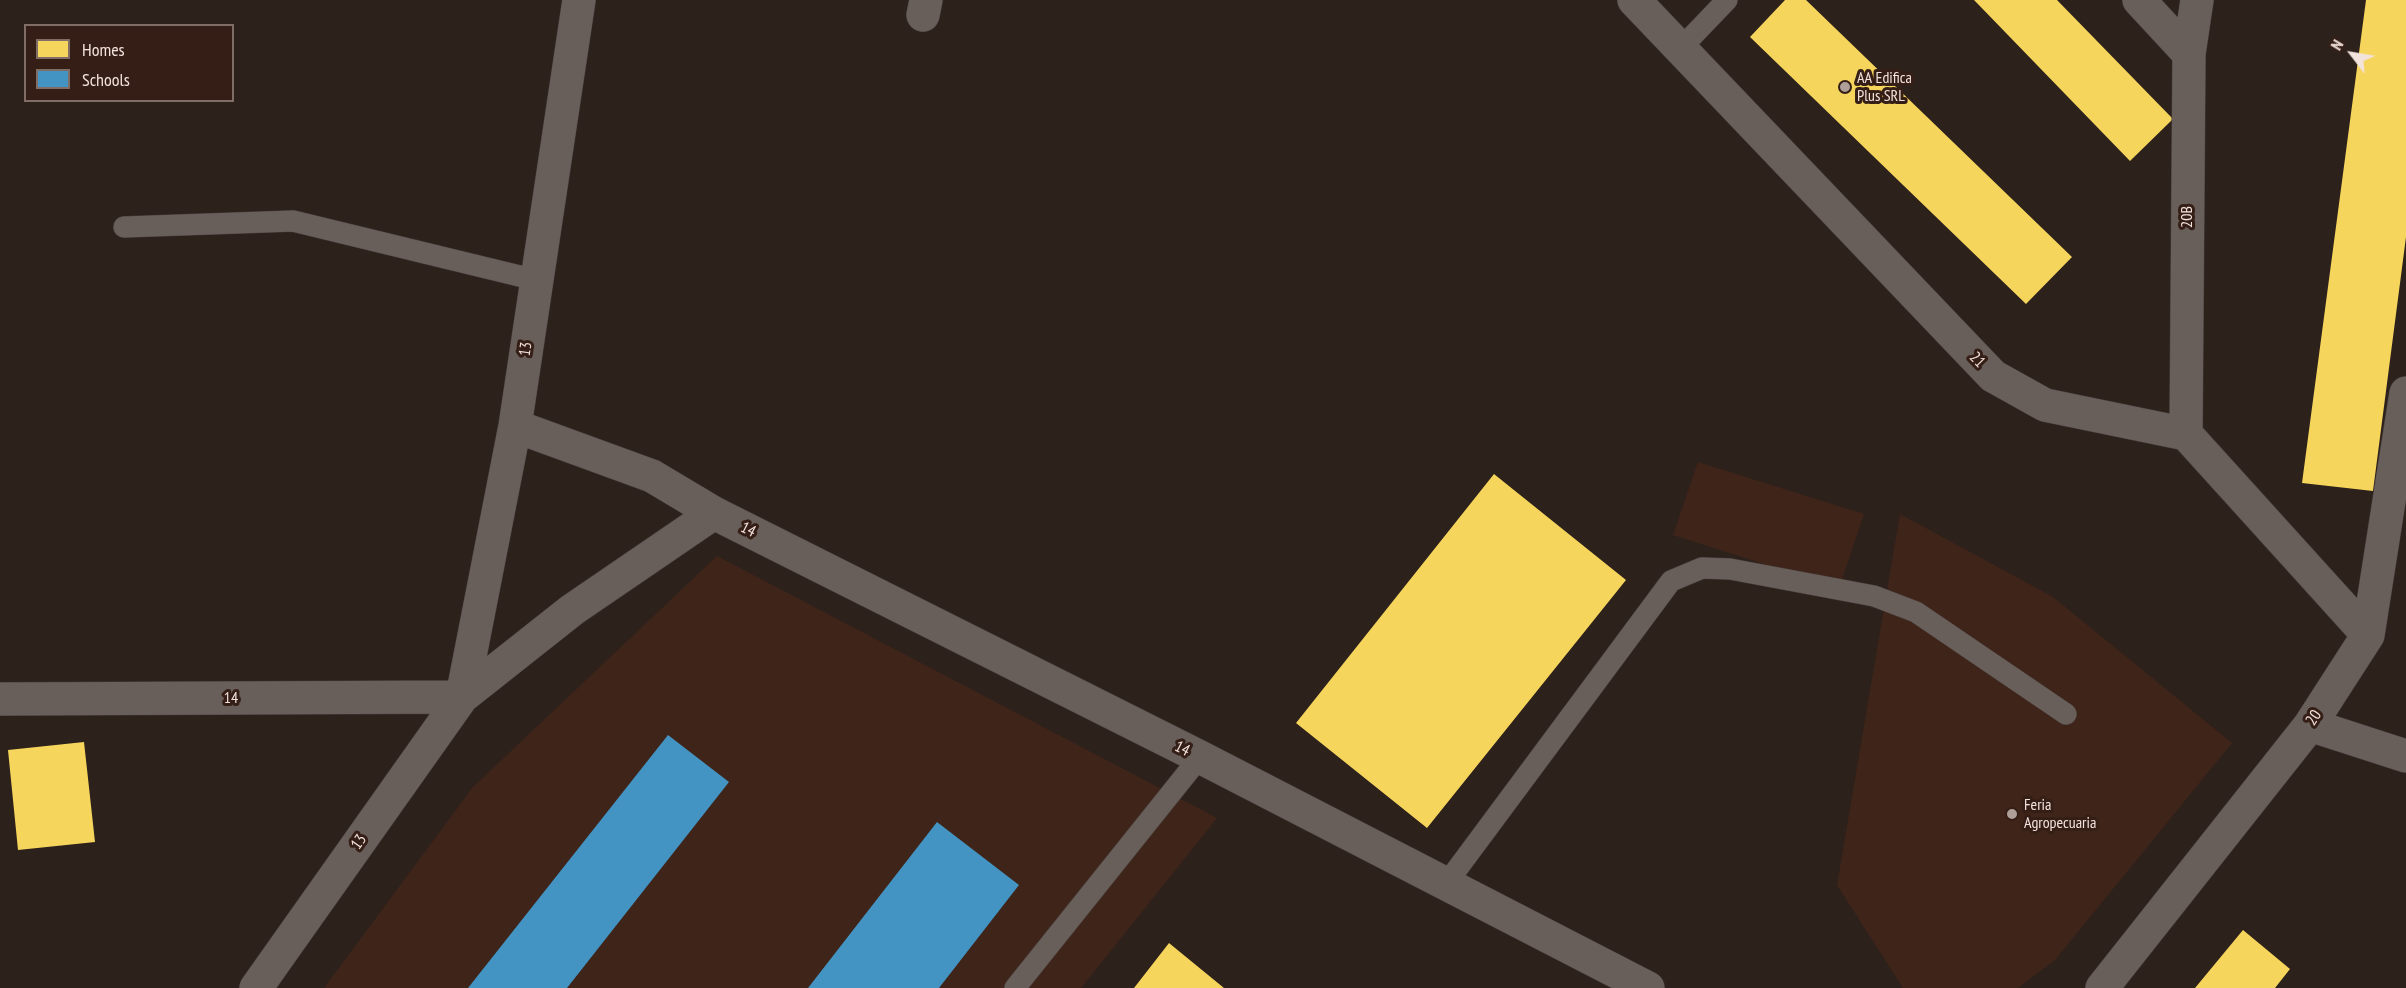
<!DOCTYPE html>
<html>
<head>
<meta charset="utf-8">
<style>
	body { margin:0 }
	#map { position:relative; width:2406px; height:988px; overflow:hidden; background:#2d211c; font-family:"PT Sans Narrow",sans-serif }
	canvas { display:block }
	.legend { position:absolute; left:24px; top:24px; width:210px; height:78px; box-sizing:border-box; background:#341e15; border:2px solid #806d65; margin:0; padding:8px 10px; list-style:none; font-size:18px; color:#f3e3dd }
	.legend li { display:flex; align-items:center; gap:12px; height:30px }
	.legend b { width:30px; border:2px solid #806d65 }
	.north { position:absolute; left:2322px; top:24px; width:60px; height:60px; -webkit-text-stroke:4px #341e15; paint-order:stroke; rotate:301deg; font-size:16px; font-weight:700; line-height:24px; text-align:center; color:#f3e3dd }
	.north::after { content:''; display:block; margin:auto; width:21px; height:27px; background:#f3e3dd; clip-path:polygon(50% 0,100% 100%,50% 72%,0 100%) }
</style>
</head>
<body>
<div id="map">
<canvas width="2406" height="988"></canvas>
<ul class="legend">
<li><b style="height:16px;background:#f6d55c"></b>Homes</li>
<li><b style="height:16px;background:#4393c3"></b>Schools</li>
</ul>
<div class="north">N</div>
</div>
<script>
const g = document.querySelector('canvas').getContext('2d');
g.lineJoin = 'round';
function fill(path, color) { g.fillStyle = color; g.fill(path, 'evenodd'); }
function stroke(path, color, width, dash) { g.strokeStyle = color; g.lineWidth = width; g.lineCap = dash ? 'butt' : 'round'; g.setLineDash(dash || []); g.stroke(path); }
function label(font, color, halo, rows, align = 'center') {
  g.font = font + ' "PT Sans Narrow",sans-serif'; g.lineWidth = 6; g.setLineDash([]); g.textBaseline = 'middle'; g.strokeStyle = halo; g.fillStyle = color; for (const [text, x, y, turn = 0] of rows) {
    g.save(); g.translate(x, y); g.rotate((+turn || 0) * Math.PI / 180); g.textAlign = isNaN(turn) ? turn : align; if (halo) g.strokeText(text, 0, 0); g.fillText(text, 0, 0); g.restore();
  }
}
fill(new Path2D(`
	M 1698,462 L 1864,514 L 1839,588 L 1673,535 Z
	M 1900,514 L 2053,597 L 2232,743 L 2055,960 L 2018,988 L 1903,988 L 1837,885 Z
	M 717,556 L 1217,818 L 1081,988 L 324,988 L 473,787 Z`), '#3f2419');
fill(new Path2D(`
	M 1785,0 L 1806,0 L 2072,257 L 2026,304 L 1750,37 Z
	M 1974,0 L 2057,0 L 2173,119 L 2130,161 Z
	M 2366,0 L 2406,0 L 2406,237 L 2373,491 L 2302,483 Z
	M 1494,474 L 1626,580 L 1427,828 L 1296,723 Z
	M 84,742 L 95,842 L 18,850 L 8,750 Z
	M 2243,930 L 2290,969 L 2275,988 L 2195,988 Z
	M 1169,943 L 1224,988 L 1134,988 Z`), '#f6d55c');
fill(new Path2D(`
	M 668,735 L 729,782 L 567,988 L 468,988 Z
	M 937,822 L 1019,885 L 939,988 L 808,988 Z`), '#4393c3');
const service = new Path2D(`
	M 1681,48 L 1727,0
	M 124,227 L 293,221 L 536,280
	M 1446,884 L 1671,581 L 1702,568 L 1730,569 L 1874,596 L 1916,612 L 2066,714
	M 1015,988 L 1200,757`);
const minor = new Path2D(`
	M 1634,0 L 1993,376 L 2045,405 L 2186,434 L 2368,635
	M 2139,0 L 2189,54
	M 923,15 L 926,0
	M 515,426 L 652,476 L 714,513 L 1200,757 L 1648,988
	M 2186,434 L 2189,54 L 2197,0
	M 0,699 L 462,697 L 515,426 L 579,0
	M 2310,725 L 2406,756
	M 256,988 L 462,697 L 572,610 L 714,513
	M 2102,988 L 2310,725 L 2368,635 L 2406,393`);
stroke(service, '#493e3b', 22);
stroke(minor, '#493e3b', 34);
stroke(service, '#685f5b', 21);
stroke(minor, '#685f5b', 33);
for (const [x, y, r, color] of [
	[1845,87,6,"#ae9f99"],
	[2012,814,6,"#ae9f99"]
]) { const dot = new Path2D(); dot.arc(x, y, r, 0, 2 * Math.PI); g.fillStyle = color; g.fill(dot); stroke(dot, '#341e15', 2); }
label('16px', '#f3e3dd', '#341e15', [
	["AA Edifica",1857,78],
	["Plus SRL",1857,96],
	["Feria",2024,805],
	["Agropecuaria",2024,823]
], 'left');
label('16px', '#f3e3dd', '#341e15', [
	["20B",2187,217,-90],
	["13",526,349,-82],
	["21",1977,360,46],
	["14",748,530,27],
	["14",231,698],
	["20",2314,718,-56],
	["14",1182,749,27],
	["13",359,842,-55]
]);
</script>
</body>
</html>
